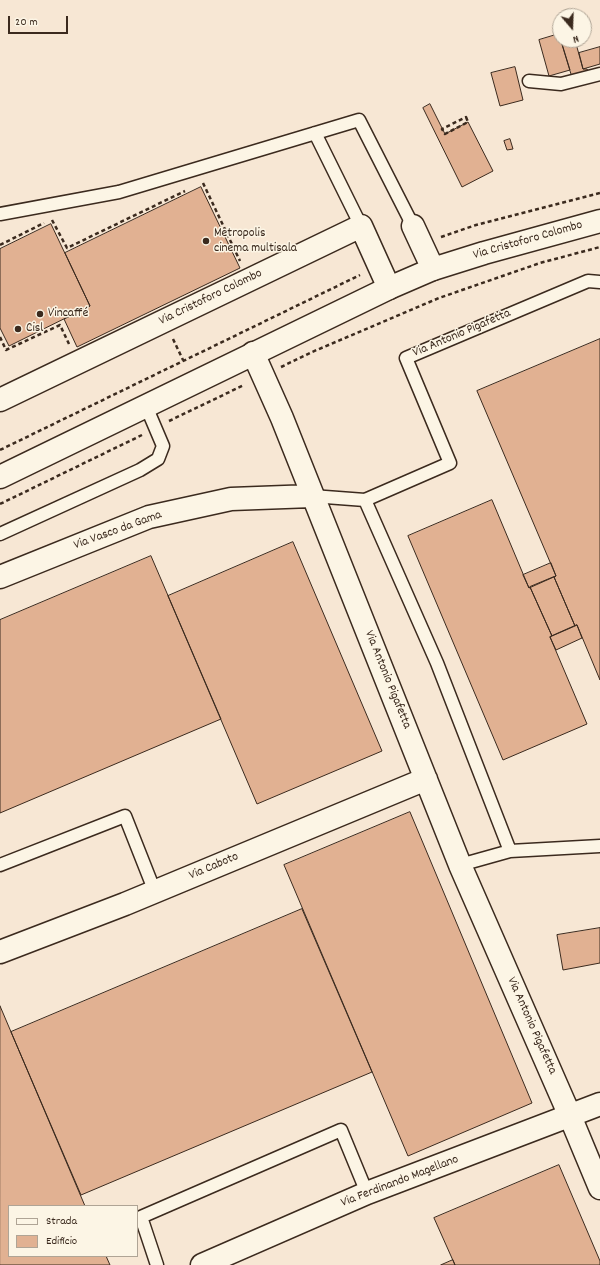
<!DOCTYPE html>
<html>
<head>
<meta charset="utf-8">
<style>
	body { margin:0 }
	#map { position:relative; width:600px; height:1265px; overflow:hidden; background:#f7e7d4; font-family:Dekko,sans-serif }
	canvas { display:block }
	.legend { position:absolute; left:8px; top:1205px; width:130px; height:52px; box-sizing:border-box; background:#fcf5e5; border:1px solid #afa495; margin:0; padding:5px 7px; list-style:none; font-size:12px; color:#3b2a1e }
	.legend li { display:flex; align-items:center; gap:8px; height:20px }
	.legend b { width:20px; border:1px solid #afa495 }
	.north { position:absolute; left:552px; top:8px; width:40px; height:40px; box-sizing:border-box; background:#fcf5e5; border:1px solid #afa495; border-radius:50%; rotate:161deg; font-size:11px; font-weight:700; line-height:16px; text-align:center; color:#3b2a1e }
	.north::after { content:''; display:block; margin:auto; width:14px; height:18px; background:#3b2a1e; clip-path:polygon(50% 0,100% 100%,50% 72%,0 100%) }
	.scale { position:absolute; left:8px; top:16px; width:60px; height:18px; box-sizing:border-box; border:2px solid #3b2a1e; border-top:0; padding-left:5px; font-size:12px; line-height:14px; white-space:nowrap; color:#3b2a1e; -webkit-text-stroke:3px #fcf5e5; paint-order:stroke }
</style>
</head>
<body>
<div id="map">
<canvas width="600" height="1265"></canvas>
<ul class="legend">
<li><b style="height:5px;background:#fcf5e5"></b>Strada</li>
<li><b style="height:11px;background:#e1b192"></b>Edificio</li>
</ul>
<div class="north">N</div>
<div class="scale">20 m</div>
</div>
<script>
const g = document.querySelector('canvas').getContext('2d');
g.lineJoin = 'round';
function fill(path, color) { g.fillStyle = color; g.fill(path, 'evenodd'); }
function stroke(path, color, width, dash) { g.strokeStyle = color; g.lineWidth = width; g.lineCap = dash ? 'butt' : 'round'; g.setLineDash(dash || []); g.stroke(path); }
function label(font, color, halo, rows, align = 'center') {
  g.font = font + ' Dekko,sans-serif'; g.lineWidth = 3; g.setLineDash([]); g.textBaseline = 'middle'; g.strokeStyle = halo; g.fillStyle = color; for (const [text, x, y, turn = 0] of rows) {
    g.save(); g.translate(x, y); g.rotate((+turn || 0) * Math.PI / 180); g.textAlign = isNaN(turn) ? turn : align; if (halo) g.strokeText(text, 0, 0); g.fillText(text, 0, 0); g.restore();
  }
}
const building = new Path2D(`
	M 560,25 L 560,37 L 557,26 Z
	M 559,34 L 570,70 L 549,76 L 539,40 Z
	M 561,40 L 575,40 L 583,69 L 587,69 L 588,71 L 572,76 Z
	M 600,47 L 600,64 L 583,69 L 579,53 Z
	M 515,67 L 523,100 L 500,106 L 491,73 Z
	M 430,104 L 445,134 L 468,122 L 493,171 L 462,187 L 423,108 Z
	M 510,139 L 513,149 L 507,150 L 504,141 Z
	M 201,187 L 240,268 L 77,347 L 64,319 L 90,306 L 65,253 Z
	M 51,224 L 90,306 L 9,346 L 0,328 L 0,249 Z
	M 600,339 L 600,680 L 577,625 L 575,626 L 554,577 L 556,576 L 477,391 Z
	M 492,500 L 529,588 L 530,587 L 552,636 L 550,637 L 587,724 L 503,760 L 408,536 Z
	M 293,542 L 382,751 L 257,804 L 168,596 Z
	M 151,556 L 221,719 L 0,813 L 0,620 Z
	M 551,563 L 556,576 L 529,588 L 523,575 Z
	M 554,577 L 575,626 L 552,636 L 530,587 Z
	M 577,625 L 582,638 L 556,650 L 550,637 Z
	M 410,812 L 532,1103 L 408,1156 L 284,865 Z
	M 302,909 L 372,1072 L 81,1195 L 11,1032 Z
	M 600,928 L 600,963 L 563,970 L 557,935 Z
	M 0,1006 L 85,1206 L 9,1206 L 9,1256 L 106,1256 L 110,1265 L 0,1265 Z
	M 559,1165 L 600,1261 L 600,1265 L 455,1265 L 434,1218 Z
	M 453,1260 L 455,1265 L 441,1265 Z`);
fill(building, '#e1b192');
stroke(building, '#3b2a1e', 1);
const service = new Path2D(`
	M 529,81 L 561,84 L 600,74
	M 315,133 L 361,226
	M 0,214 L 119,192 L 359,120 L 413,226
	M 312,496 L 365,500
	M 0,534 L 140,470 L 158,459 L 163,446 L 146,406
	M 510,851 L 437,663 L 365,500 L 450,463 L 406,358 L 588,281 L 600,282
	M 0,865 L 125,816 L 155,892
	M 460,865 L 510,851 L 600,846
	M 157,1265 L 141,1217 L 341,1130 L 367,1193`);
const minor = new Path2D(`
	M 413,226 L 433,269
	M 253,353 L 282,418 L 460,865 L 570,1116 L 600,1188
	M 0,400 L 361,226 L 389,288
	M 0,577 L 149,517 L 231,499 L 312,496
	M 0,952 L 125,904 L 426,779
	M 202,1265 L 367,1193 L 600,1104`);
const secondary = new Path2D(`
	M 0,477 L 389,288 L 433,269 L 484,253 L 600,221`);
stroke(service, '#3b2a1e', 15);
stroke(minor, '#3b2a1e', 25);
stroke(secondary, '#3b2a1e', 25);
stroke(new Path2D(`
	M 466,117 L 468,122 L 445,134 L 442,129 Z
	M 203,183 L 240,261
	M 52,220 L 67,248 L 185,191
	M 441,237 L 476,225 L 600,193
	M 0,245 L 44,223
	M 0,337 L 6,350 L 60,325 L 69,344
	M 173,339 L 183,360
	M 281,367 L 312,352 L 439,298 L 540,263 L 600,247
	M 169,421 L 244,385
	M 0,450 L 360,275
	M 0,504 L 142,435`), '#3b2a1e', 2.5, [4, 3]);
stroke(service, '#fcf5e5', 12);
stroke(minor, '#fcf5e5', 22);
stroke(secondary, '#fcf5e5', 22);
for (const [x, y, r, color] of [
	[206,241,4,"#3b2a1e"],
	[40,314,4,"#3b2a1e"],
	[18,329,4,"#3b2a1e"]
]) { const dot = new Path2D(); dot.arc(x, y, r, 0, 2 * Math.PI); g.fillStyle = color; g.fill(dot); stroke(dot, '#fcf5e5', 1.5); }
label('13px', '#3b2a1e', '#fcf5e5', [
	["Metropolis",214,234],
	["cinema multisala",214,249],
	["Vincaffé",48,314],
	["Cisl",26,329]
], 'left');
label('13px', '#3b2a1e', '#fcf5e5', [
	["Via Cristoforo Colombo",528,241,-16],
	["Via Cristoforo Colombo",211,298,-26],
	["Via Antonio Pigafetta",462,334,-23],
	["Via Vasco da Gama",118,531,-20],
	["Via Antonio Pigafetta",387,680,68],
	["Via Caboto",214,867,-23],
	["Via Antonio Pigafetta",531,1026,66],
	["Via Ferdinando Magellano",400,1182,-21]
]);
</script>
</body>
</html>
